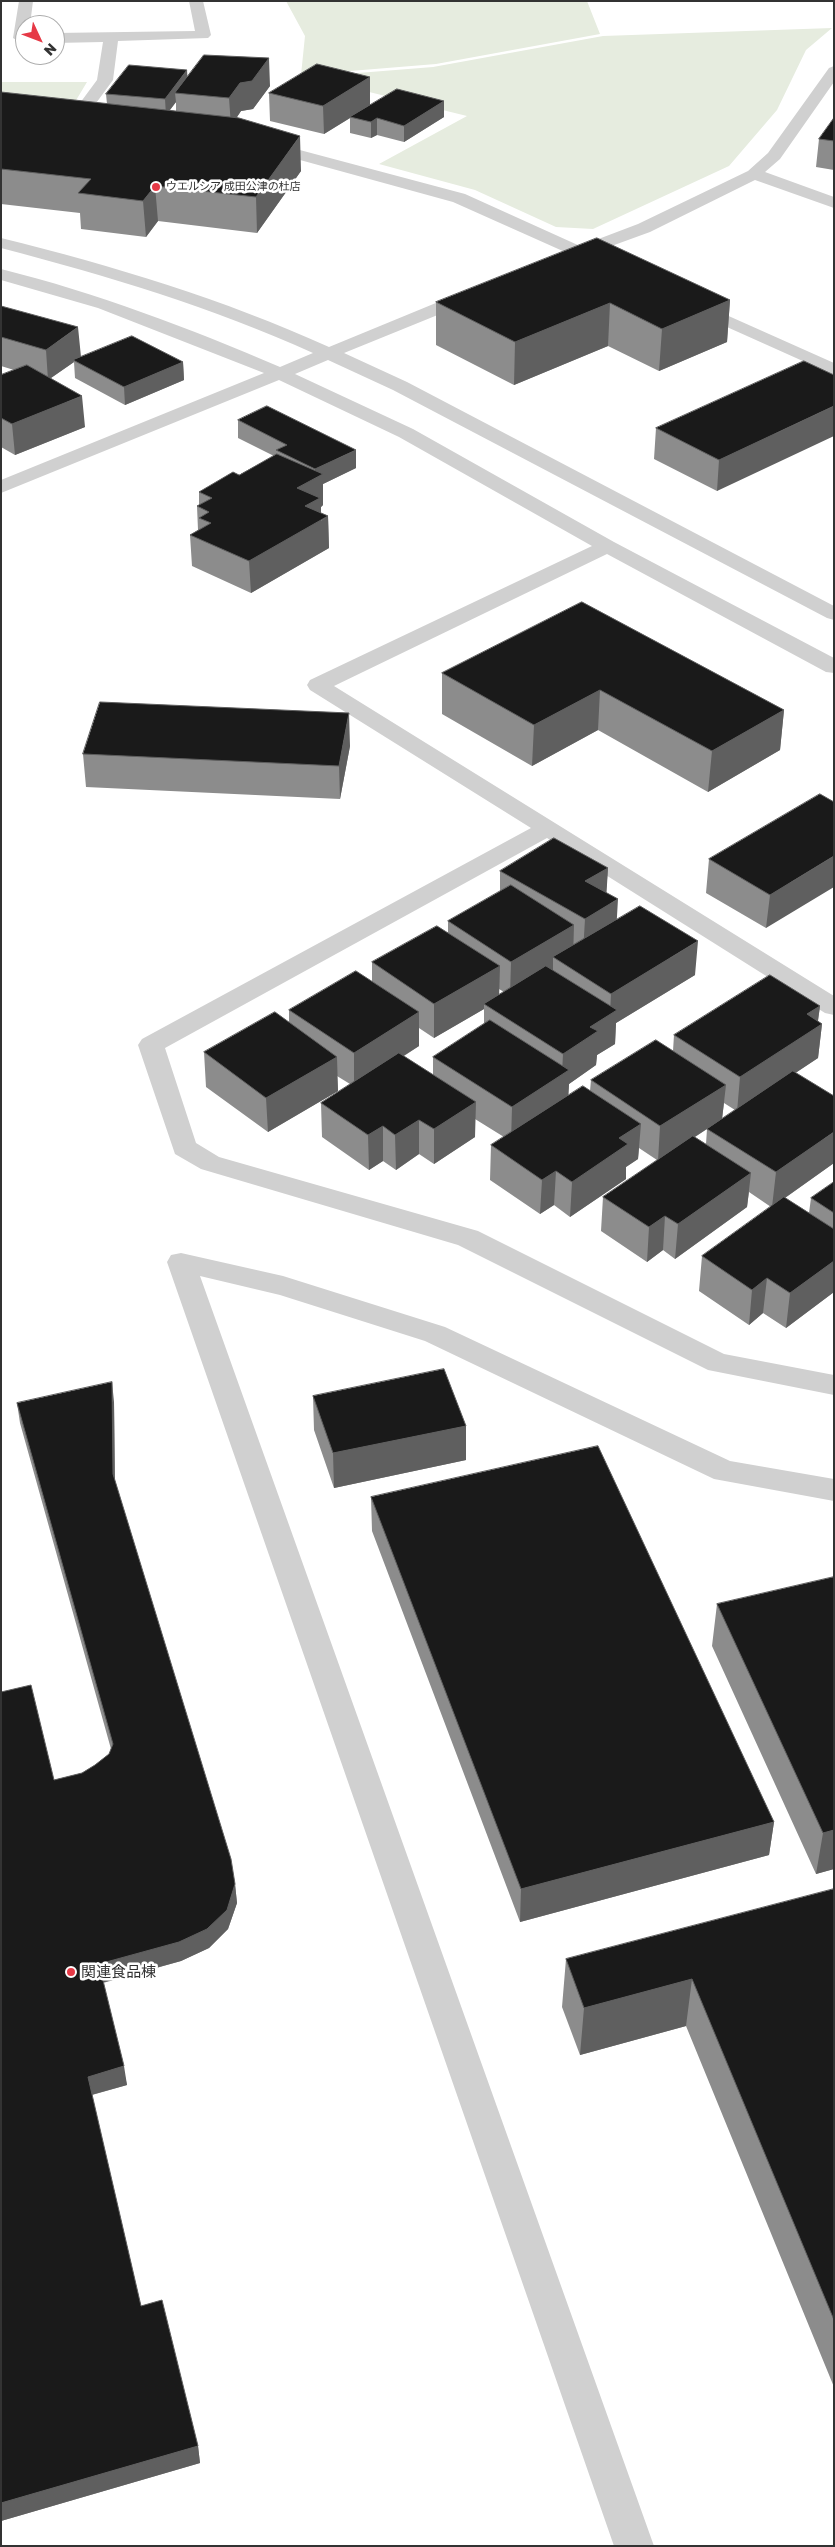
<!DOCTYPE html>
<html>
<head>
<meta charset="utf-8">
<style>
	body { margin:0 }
	#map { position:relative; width:835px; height:2547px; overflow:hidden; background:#fff; font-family:"Golos Text",sans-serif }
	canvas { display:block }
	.frame { position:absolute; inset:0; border:2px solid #333; pointer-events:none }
	.north { position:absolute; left:15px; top:15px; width:50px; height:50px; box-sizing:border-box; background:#fff; border:1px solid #adadad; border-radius:50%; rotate:133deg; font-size:14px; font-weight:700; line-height:20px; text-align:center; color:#333 }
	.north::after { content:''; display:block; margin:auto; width:18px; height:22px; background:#e63946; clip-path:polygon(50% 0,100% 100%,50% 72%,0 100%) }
</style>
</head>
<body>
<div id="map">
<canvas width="835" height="2547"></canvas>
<div class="frame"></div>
<div class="north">N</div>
</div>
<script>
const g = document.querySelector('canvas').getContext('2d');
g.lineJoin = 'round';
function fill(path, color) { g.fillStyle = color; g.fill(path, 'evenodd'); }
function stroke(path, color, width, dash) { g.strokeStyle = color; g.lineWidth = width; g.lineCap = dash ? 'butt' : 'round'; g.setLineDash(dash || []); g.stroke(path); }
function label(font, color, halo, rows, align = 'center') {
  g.font = font + ' "Golos Text","Noto Sans JP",sans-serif'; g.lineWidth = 5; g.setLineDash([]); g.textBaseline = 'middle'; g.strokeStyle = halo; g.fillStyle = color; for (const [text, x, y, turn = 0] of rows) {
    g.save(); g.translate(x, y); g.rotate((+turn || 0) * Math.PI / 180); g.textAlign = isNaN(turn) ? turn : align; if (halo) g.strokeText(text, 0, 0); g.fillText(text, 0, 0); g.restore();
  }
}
fill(new Path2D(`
	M 286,1 L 587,1 L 600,34 L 436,64 L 301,75 L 305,36 Z
	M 832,28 L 806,50 L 777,110 L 729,166 L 593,229 L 556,227 L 475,190 L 379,164 L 467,116 L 308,77 L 433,67 L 603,36 Z
	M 1,82 L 87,82 L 72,107 L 1,106 Z`), '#e6ecdf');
fill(new Path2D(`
	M 19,1 L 33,1 L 30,25 L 25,25 L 25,42 L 21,43 L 13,38 Z
	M 189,1 L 203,1 L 211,35 L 208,38 L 118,41 L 113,80 L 80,125 L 68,125 L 66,122 L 97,80 L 103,42 L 55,43 L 55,33 L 195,31 Z
	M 834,66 L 834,82 L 780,159 L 765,172 L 834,197 L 834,208 L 755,180 L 650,232 L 595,252 L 600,257 L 597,261 C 589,263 586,258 579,258 C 573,258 571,260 565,259 L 562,255 L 565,252 L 453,202 L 260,149 L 258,146 L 266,141 L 465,194 L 580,246 L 638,224 L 748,171 L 768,153 L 829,68 Z
	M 1,238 C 114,266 223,299 329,347 L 465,291 L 477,291 L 480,295 L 477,299 L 344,353 L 407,382 L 834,606 L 834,620 L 827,618 L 393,390 L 328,360 L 295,374 L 413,429 L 614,542 L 834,658 L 834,673 L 826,672 L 607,554 L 334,686 L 834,996 L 834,1015 L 825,1013 L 547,838 L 165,1048 L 196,1143 L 219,1157 L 478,1231 L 724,1354 L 834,1375 L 834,1395 L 708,1370 L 458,1245 L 201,1169 L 175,1154 L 138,1045 L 142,1039 L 531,828 L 310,690 L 307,685 L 310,680 L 592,546 L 399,437 L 279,380 L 1,493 L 1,480 L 264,373 L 98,308 L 1,280 L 1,269 C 97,293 189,328 280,367 L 313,353 C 212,307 108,276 1,248 Z
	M 695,301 L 834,363 L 834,375 L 689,310 L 686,306 L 689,302 Z
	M 181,1253 L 283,1276 L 445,1327 L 730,1461 L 834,1479 L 834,1501 L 714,1479 L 425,1341 L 280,1295 L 200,1276 L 654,2546 L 614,2546 L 167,1262 L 171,1255 Z`), '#d0d0d0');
fill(new Path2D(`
	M 187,77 L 270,86 L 253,109 L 241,111 L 237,117 L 301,171 L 257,233 L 158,221 L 146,237 L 81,229 L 80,213 L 1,204 L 1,92 L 107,104 L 106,94 ZM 176,102 L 176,111 L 170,110 Z
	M 370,77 L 370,105 L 444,101 L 444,117 L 404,142 L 377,135 L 371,138 L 350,133 L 350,118 L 324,134 L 270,121 L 269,93 Z
	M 834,118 L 834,170 L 816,167 L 819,139 Z
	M 730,300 L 727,342 L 659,371 L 608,346 L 514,385 L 436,345 L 436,302 Z
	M 1,306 L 81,357 L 183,362 L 184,380 L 125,405 L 75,378 L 74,362 L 51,378 L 85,427 L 15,455 L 1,447 L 1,375 L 14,370 L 1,366 Z
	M 834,375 L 717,491 L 654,459 L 656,428 Z
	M 238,420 L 356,468 L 323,484 L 323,505 L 321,507 L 321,513 L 328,516 L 329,548 L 251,593 L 192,566 L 190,535 L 198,530 L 197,506 L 199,505 L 199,492 L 239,475 L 274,456 L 238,438 Z
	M 582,602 L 784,710 L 780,750 L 708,792 L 598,730 L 532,766 L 442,714 L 442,673 Z
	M 350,746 L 340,799 L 86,787 L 83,754 Z
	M 834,802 L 766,928 L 706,893 L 709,859 Z
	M 608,868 L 606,892 L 617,920 L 695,975 L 616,1023 L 615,1044 L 597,1055 L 596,1065 L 569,1084 L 568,1096 L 590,1091 L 591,1080 L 673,1051 L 674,1035 L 820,1006 L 818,1021 L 822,1024 L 818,1058 L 795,1073 L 834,1163 L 785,1198 L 809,1213 L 811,1198 L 834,1182 L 834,1292 L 786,1328 L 763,1313 L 749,1325 L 699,1291 L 702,1256 L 771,1207 L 749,1192 L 747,1207 L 675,1259 L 663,1250 L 647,1262 L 601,1231 L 603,1197 L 657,1160 L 639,1148 L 638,1159 L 626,1167 L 626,1179 L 570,1217 L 554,1205 L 540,1214 L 490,1180 L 491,1145 L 504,1137 L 475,1119 L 475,1137 L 434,1164 L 419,1154 L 396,1170 L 383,1161 L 369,1170 L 322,1137 L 321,1103 L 350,1084 L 337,1076 L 338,1091 L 268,1132 L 206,1087 L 204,1052 L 289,1022 L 289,1010 L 372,981 L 372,962 L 448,932 L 448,921 L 500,892 L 500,871 ZM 499,989 L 504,992 L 499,995 ZM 484,1009 L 484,1024 L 433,1057 L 433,1075 L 404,1056 L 419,1046 L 419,1028 L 434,1038 ZM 724,1103 L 735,1110 L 722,1119 ZM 722,1119 L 707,1129 L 706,1144 L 695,1137 Z
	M 313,1396 L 466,1426 L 466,1460 L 334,1488 L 314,1430 Z
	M 114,1402 L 115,1481 L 235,1884 L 237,1903 L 228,1929 L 209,1948 L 181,1961 L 103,1983 L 127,2085 L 92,2095 L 141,2306 L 198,2446 L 200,2463 L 1,2521 L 54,1780 L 82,1773 L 95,1765 L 109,1754 L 111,1749 L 20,1423 L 17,1403 Z
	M 371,1497 L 774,1822 L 769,1855 L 520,1922 L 372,1531 Z
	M 834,1577 L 834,1869 L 816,1874 L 712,1646 L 717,1604 Z
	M 834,1889 L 834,2387 L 686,2026 L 580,2055 L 562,2007 L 566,1959 Z`), '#8c8c8c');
fill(new Path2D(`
	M 269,58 L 270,86 L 253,109 L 241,111 L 231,126 L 229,98 L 240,83 Z
	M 187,70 L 188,86 L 175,93 L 176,102 L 166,115 L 165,99 Z
	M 370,77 L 370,105 L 350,117 L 350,118 L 324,134 L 323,106 Z
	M 444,101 L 444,117 L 404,142 L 404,126 Z
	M 377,118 L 377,135 L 371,138 L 371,122 Z
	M 300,136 L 301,171 L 257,233 L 256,197 Z
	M 155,186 L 158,221 L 146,237 L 143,201 Z
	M 730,300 L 727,342 L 659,371 L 662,329 Z
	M 610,303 L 608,346 L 514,385 L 515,342 Z
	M 78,327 L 81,357 L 73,360 L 74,362 L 48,380 L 46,350 Z
	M 183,362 L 184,380 L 125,405 L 124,387 Z
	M 82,396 L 85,427 L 15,455 L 12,424 Z
	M 834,406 L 834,436 L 717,491 L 719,460 Z
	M 356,450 L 356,468 L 323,484 L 323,505 L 321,507 L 321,521 L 328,516 L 329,548 L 251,593 L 249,561 L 297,488 L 316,477 L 315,469 Z
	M 600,690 L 598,730 L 532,766 L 534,725 Z
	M 784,710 L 780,750 L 708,792 L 712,751 Z
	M 349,713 L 350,746 L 340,799 L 339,766 Z
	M 834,856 L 834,887 L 766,928 L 770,895 Z
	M 608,868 L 606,901 L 585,881 Z
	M 618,899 L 616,933 L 583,953 L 585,919 Z
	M 574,925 L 573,959 L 553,957 L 553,971 L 510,996 L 511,962 Z
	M 698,941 L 695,975 L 616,1023 L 615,1044 L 597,1055 L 596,1065 L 569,1084 L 568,1104 L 511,1142 L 512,1107 L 562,1074 L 563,1054 L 590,1027 L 610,1014 L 611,994 Z
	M 500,966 L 499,1000 L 484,1004 L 484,1009 L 434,1038 L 434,1004 Z
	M 820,1006 L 817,1027 L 822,1024 L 818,1058 L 737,1112 L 740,1077 L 807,1014 Z
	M 419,1012 L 419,1046 L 354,1087 L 354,1053 Z
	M 337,1057 L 338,1091 L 268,1132 L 266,1098 Z
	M 726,1085 L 722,1119 L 658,1161 L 660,1126 Z
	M 476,1102 L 475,1137 L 434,1164 L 434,1129 Z
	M 419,1120 L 419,1154 L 396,1170 L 395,1135 Z
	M 641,1124 L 638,1159 L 626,1167 L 626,1179 L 570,1217 L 572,1182 L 619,1138 Z
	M 383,1126 L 383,1161 L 369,1170 L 368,1135 Z
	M 834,1132 L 834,1163 L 772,1207 L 776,1172 Z
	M 556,1171 L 554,1205 L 540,1214 L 542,1180 Z
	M 751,1173 L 747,1207 L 675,1259 L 678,1224 Z
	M 665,1216 L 663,1250 L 647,1262 L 649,1227 Z
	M 834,1261 L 834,1292 L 786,1328 L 790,1293 Z
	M 767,1278 L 763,1313 L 749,1325 L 752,1290 Z
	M 112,1382 L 114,1402 L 115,1494 L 113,1474 Z
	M 466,1426 L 466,1460 L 334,1488 L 333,1453 Z
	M 774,1822 L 769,1855 L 520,1922 L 521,1889 Z
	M 834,1830 L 834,1869 L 816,1874 L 823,1833 Z
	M 235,1884 L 237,1903 L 228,1929 L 209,1948 L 181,1961 L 101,1983 L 99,1964 Z
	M 692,1979 L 686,2026 L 580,2055 L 584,2008 Z
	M 124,2066 L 127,2085 L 91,2095 L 88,2077 Z
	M 198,2446 L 200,2463 L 1,2521 L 1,2503 Z`), '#5f5f5f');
const building = new Path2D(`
	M 204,55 L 269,58 L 252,81 L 240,83 L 229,98 L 175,93 Z
	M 317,64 L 370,77 L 323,106 L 269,93 Z
	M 129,65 L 187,70 L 165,99 L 106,94 Z
	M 397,89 L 444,101 L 404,126 L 377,118 L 371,122 L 350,117 Z
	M 1,92 L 239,118 L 300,136 L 256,197 L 155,186 L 143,201 L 78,193 L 91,179 L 1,169 Z
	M 834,118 L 834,141 L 819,139 Z
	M 597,238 L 730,300 L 662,329 L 610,303 L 515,342 L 436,302 Z
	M 1,306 L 78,327 L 46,350 L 1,337 Z
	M 132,336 L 183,362 L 124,387 L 73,360 Z
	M 804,361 L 834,375 L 834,406 L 719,460 L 656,428 Z
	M 27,365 L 82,396 L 12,424 L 1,418 L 1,375 Z
	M 267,406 L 356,450 L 315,469 L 276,450 L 287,445 L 238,420 Z
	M 277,454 L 323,474 L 297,488 L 320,498 L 305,506 L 328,516 L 249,561 L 190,535 L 211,523 L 199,518 L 209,512 L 197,506 L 212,498 L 199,492 L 233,472 L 239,475 Z
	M 582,602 L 784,710 L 712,751 L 600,690 L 534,725 L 442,673 Z
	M 100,702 L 349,713 L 339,766 L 83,754 Z
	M 820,794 L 834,802 L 834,856 L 770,895 L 709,859 Z
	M 554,838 L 608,868 L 585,881 L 618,899 L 585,919 L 500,871 Z
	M 511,885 L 574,925 L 511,962 L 448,921 Z
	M 640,906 L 698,941 L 611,994 L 553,957 Z
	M 437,926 L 500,966 L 434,1004 L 372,962 Z
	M 546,966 L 617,1010 L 590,1027 L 598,1031 L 563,1054 L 484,1004 Z
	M 356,971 L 419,1012 L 354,1053 L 289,1010 Z
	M 770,975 L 820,1006 L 807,1014 L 822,1024 L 740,1077 L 674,1035 Z
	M 275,1012 L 337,1057 L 266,1098 L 204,1052 Z
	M 490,1020 L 569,1070 L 512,1107 L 433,1057 Z
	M 656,1040 L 726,1085 L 660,1126 L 591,1080 Z
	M 399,1053 L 476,1102 L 434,1129 L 419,1120 L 395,1135 L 383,1126 L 368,1135 L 321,1103 Z
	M 793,1071 L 834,1096 L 834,1132 L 776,1172 L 707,1129 Z
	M 583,1086 L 641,1124 L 619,1138 L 628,1144 L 572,1182 L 556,1171 L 542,1180 L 491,1145 Z
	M 693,1136 L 751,1173 L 678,1224 L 665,1216 L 649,1227 L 603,1197 Z
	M 834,1182 L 834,1213 L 811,1198 Z
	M 784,1197 L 834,1229 L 834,1261 L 790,1293 L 767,1278 L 752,1290 L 702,1256 Z
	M 444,1369 L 466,1426 L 333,1453 L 313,1396 Z
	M 112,1382 L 113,1474 L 231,1859 L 235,1884 L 227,1910 L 207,1929 L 179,1942 L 99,1964 L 124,2066 L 88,2077 L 141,2306 L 162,2300 L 198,2446 L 1,2503 L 1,1692 L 31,1685 L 54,1780 L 82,1773 L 95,1765 L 109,1754 L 113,1744 L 17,1403 Z
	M 598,1446 L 774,1822 L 521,1889 L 371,1497 Z
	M 834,1577 L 834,1830 L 823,1833 L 717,1604 Z
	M 834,1889 L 834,2320 L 692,1979 L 584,2008 L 566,1959 Z`);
fill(building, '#1a1a1a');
stroke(building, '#5f5f5f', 1);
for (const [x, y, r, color] of [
	[156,187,5,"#e63946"],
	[71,1972,5,"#e63946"]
]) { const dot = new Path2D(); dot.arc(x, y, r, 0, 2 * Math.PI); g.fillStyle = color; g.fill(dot); stroke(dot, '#fff', 2); }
label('11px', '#333', '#fff', [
	["ウエルシア 成田公津の杜店",166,187]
], 'left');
label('15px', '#333', '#fff', [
	["関連食品棟",81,1972]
], 'left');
</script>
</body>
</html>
